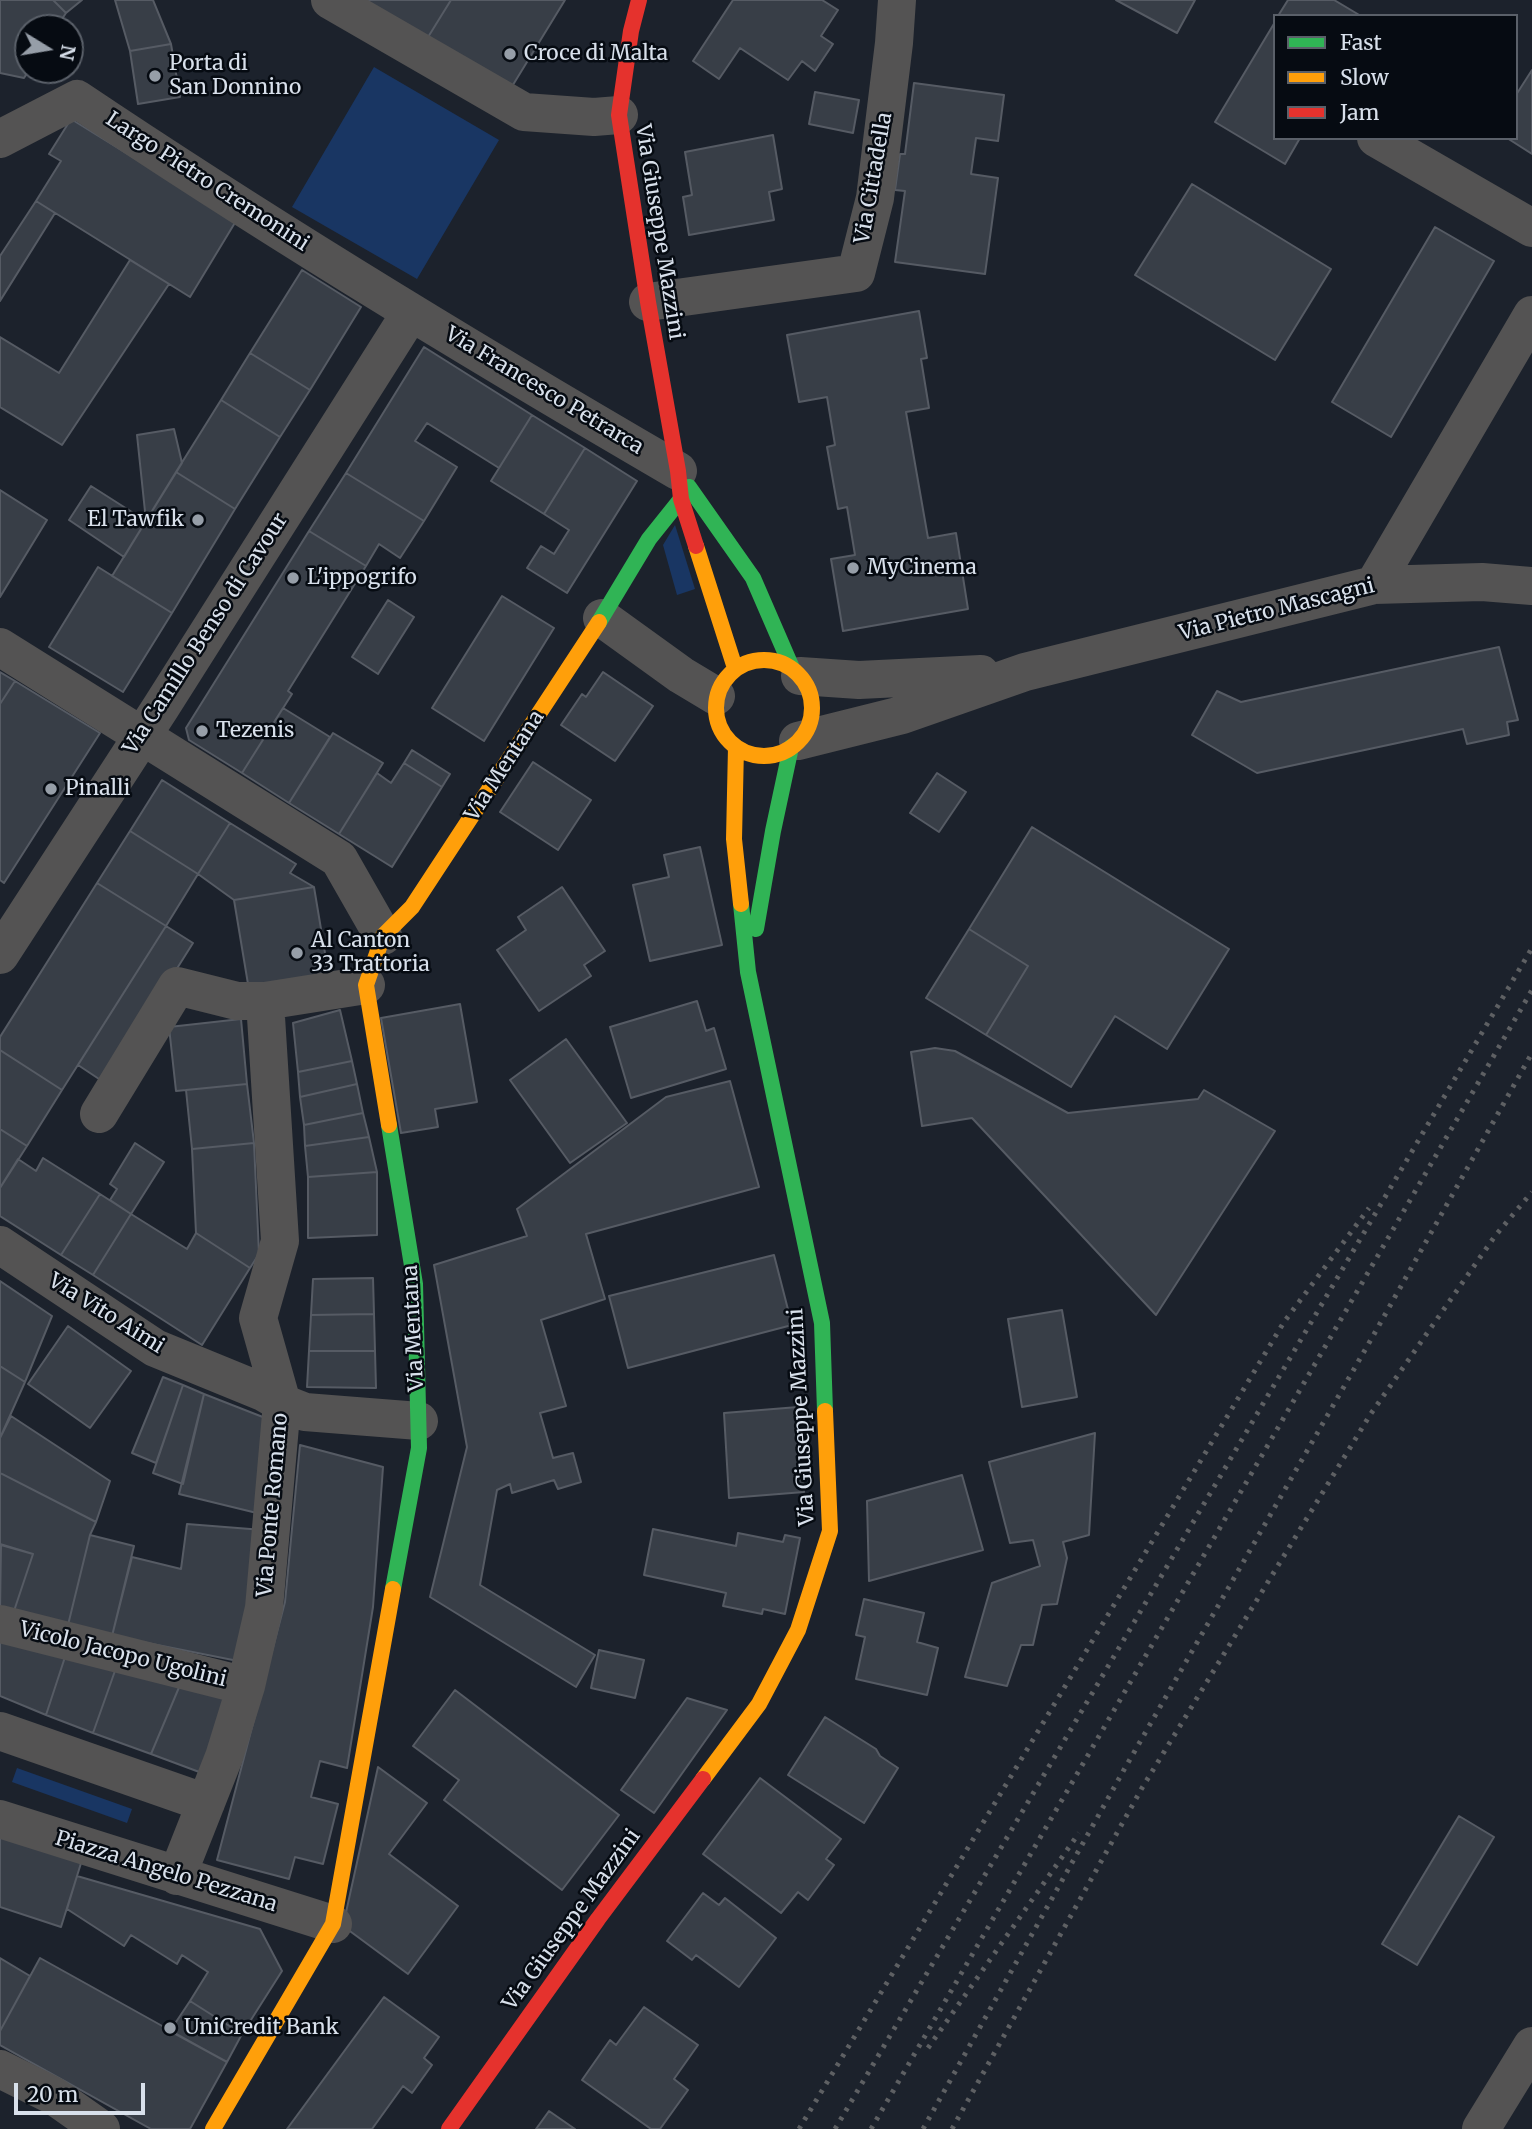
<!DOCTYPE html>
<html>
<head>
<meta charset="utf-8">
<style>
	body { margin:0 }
	#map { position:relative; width:1532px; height:2129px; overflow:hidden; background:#1c222c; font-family:Merriweather,serif }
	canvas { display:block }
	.legend { position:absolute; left:1273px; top:14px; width:245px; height:126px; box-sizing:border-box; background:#060b12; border:2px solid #5a6069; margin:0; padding:9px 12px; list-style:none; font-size:21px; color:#d8e0eb }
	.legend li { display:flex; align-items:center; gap:14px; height:35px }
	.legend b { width:35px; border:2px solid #5a6069 }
	.north { position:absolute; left:14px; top:14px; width:70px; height:70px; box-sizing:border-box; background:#060b12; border:2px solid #5a6069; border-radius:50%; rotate:101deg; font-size:19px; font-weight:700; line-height:28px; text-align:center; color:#d8e0eb }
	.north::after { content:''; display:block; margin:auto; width:24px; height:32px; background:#969ea8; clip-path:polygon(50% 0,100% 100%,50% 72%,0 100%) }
	.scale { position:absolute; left:14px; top:2083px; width:131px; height:32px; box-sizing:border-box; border:4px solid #d8e0eb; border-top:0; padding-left:9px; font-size:21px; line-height:24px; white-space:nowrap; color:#d8e0eb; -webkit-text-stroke:5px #060b12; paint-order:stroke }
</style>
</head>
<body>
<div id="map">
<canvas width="1532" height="2129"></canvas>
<ul class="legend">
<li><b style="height:9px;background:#30b455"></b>Fast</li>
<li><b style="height:9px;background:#ff9f0a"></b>Slow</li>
<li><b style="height:9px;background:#e5322d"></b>Jam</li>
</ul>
<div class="north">N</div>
<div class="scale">20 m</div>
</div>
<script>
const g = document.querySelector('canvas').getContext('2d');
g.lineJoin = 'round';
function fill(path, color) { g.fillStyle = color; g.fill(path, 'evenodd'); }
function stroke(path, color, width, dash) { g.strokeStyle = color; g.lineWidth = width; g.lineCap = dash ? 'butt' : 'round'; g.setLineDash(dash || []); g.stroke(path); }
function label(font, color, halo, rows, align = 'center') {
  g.font = font + ' Merriweather,serif'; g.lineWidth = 5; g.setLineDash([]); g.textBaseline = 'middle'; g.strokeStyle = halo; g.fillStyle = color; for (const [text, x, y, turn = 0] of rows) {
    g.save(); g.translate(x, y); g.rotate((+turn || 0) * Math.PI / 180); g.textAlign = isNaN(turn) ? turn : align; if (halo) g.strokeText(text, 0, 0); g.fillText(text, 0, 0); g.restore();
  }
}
fill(new Path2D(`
	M 374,67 L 499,140 L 417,279 L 292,207 Z
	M 675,525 L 695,589 L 677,595 L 663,545 Z
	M 17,1768 L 132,1809 L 127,1823 L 12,1782 Z`), '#193663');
const building = new Path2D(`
	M 0,0 L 53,0 L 66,13 L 56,28 L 28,28 L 29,70 L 24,78 L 0,73 Z
	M 53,0 L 82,0 L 66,13 Z
	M 115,0 L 153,0 L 171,44 L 130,51 Z
	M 358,0 L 451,0 L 425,42 Z
	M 451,0 L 565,0 L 508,93 L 425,42 Z
	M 733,0 L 822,0 L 838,10 L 821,36 L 833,44 L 815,71 L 802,61 L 788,80 L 740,48 L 719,79 L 693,61 Z
	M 1116,0 L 1195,0 L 1177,33 Z
	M 1288,0 L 1334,0 L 1361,16 L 1278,16 Z
	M 1275,22 L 1275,138 L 1300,138 L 1285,164 L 1215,122 Z
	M 171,44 L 180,97 L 138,104 L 130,51 Z
	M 1532,70 L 1532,154 L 1507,138 L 1516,138 L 1516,95 Z
	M 914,83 L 1004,95 L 998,141 L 976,138 L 971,174 L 998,178 L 985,274 L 895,262 L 905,191 L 895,190 L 900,154 L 905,154 Z
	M 815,92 L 859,100 L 853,133 L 809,124 Z
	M 71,119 L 236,221 L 190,297 L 36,201 L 61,161 L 49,154 Z
	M 773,135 L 782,189 L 769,192 L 774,220 L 689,235 L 683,197 L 692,195 L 685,152 Z
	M 1192,184 L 1331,269 L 1275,360 L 1135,275 Z
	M 36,201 L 55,213 L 0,301 L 0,256 Z
	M 1435,227 L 1494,261 L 1391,437 L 1332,402 Z
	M 130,260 L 169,284 L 62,445 L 0,407 L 0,337 L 59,373 Z
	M 302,270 L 361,307 L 310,390 L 250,353 Z
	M 919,311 L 927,358 L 921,359 L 929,408 L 906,412 L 928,538 L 956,533 L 968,609 L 843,631 L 831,559 L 855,555 L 847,507 L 838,509 L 827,447 L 835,445 L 827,397 L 799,402 L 787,335 Z
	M 424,347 L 532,415 L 499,468 L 427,423 L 415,441 L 457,467 L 424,521 L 346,473 Z
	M 250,353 L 310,390 L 280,437 L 221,400 Z
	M 221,400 L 280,437 L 235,509 L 176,472 Z
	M 532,415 L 585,448 L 544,514 L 491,481 Z
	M 174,429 L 182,463 L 146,521 L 137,435 Z
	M 585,448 L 637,481 L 567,593 L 527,568 L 541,546 L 554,554 L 569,530 L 544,514 Z
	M 176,472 L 235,509 L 172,613 L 112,576 Z
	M 346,473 L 424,521 L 400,558 L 379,544 L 366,566 L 309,531 Z
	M 91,486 L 146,521 L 124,557 L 69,520 Z
	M 0,490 L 47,520 L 0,597 Z
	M 309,531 L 366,566 L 288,691 L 292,694 L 242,773 L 189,740 L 186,728 Z
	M 98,567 L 172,613 L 123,692 L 49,647 Z
	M 502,596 L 554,628 L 484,741 L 432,708 Z
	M 388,600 L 414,617 L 378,674 L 352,657 Z
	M 1499,647 L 1518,720 L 1507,722 L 1509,735 L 1467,744 L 1463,729 L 1257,773 L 1192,735 L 1217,691 L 1241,702 Z
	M 0,672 L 15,681 L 0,704 Z
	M 603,672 L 653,706 L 615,761 L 561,725 L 582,694 L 586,697 Z
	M 15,681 L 100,733 L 4,883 L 0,880 L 0,704 Z
	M 283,708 L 330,737 L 289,803 L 242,773 Z
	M 333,733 L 383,763 L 339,834 L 289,803 Z
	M 412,750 L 450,774 L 442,787 L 404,763 Z
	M 533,762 L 591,800 L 558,850 L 500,812 Z
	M 404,763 L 442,787 L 392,867 L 339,834 L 377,773 L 391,783 Z
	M 937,773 L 966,792 L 939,832 L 910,813 Z
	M 162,780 L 230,823 L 198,874 L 130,831 Z
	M 230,823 L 296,864 L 290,873 L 314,887 L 234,900 L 198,874 Z
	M 1032,827 L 1229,949 L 1167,1049 L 1115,1016 L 1071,1087 L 986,1035 L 1028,966 L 969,929 Z
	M 130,831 L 198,874 L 166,926 L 97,883 Z
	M 700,847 L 722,945 L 650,961 L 633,885 L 669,877 L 664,855 Z
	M 97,883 L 166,926 L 62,1090 L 0,1050 L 0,1037 Z
	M 314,887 L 329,977 L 249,990 L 234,900 Z
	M 562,887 L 605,951 L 584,965 L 591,976 L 539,1011 L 497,950 L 526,930 L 518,917 Z
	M 166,926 L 193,943 L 105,1083 L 78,1065 Z
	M 969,929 L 1028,966 L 986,1035 L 926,998 Z
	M 697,1001 L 706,1031 L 714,1028 L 726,1069 L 631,1098 L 610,1027 Z
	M 460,1004 L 477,1102 L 435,1109 L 438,1127 L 401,1133 L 381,1018 Z
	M 340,1010 L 352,1061 L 298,1072 L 293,1023 Z
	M 241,1019 L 247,1084 L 176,1091 L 169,1027 Z
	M 566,1039 L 627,1123 L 570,1163 L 510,1080 Z
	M 935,1048 L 955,1051 L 1068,1113 L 1198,1099 L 1204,1090 L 1275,1131 L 1156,1315 L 972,1118 L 922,1126 L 911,1052 Z
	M 0,1050 L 62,1090 L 27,1146 L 0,1129 Z
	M 352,1061 L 357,1084 L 300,1097 L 298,1072 Z
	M 730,1081 L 759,1187 L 586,1234 L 605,1299 L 541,1320 L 566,1406 L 540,1413 L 553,1458 L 573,1453 L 581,1482 L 558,1489 L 554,1480 L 512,1493 L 510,1484 L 497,1490 L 480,1585 L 595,1655 L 576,1687 L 430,1597 L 467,1447 L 434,1265 L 527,1236 L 517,1209 L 666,1097 Z
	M 247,1084 L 254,1143 L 192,1149 L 186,1090 Z
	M 357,1084 L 363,1113 L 304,1125 L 300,1097 Z
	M 363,1113 L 369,1137 L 305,1146 L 304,1125 Z
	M 0,1129 L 27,1146 L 0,1188 Z
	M 369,1137 L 377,1172 L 308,1177 L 305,1146 Z
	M 135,1143 L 164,1162 L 131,1214 L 110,1200 L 117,1189 L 110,1184 Z
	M 254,1143 L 259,1254 L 250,1268 L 196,1233 L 192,1149 Z
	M 43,1158 L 100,1194 L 61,1255 L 0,1216 L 0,1188 L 18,1159 L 36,1171 Z
	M 377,1172 L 377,1235 L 308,1238 L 308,1177 Z
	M 100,1194 L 131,1214 L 93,1275 L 61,1255 Z
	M 131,1214 L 187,1249 L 196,1233 L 250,1268 L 202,1345 L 93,1275 Z
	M 774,1255 L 792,1325 L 628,1368 L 609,1296 Z
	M 373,1278 L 374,1314 L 311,1315 L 313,1279 Z
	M 0,1281 L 52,1316 L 25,1382 L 0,1366 Z
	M 1062,1310 L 1077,1397 L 1022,1407 L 1008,1319 Z
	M 374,1314 L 375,1351 L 309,1351 L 311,1315 Z
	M 68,1326 L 131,1371 L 90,1428 L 28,1384 Z
	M 309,1351 L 375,1351 L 376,1388 L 307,1387 Z
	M 0,1366 L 25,1382 L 0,1438 Z
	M 163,1377 L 183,1385 L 156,1463 L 132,1453 Z
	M 183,1385 L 204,1394 L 183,1484 L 153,1473 Z
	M 204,1394 L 273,1421 L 265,1515 L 179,1494 Z
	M 798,1407 L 804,1492 L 729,1498 L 724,1413 Z
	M 11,1416 L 110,1481 L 96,1522 L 0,1473 L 0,1438 Z
	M 1095,1433 L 1089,1535 L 1063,1542 L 1067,1558 L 1057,1604 L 1042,1605 L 1033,1645 L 1021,1645 L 1007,1686 L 965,1677 L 992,1583 L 1040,1566 L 1033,1540 L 1010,1543 L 989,1462 Z
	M 300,1445 L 383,1467 L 373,1607 L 347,1768 L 320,1761 L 311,1797 L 338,1804 L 323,1864 L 295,1857 L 289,1879 L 217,1860 L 285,1602 Z
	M 0,1473 L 96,1522 L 90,1535 L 68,1625 L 13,1614 L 33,1554 L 0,1544 Z
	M 962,1475 L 983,1550 L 869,1581 L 867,1501 Z
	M 187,1524 L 263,1530 L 243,1662 L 112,1636 L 132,1557 L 181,1569 Z
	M 653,1529 L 736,1546 L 738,1533 L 783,1542 L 785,1535 L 800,1538 L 785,1614 L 763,1609 L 762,1614 L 723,1606 L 726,1593 L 644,1575 Z
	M 90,1535 L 134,1546 L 112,1636 L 68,1625 Z
	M 1,1545 L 33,1554 L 13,1614 L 0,1611 Z
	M 864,1599 L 924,1613 L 917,1642 L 938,1648 L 927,1695 L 856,1679 L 865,1637 L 856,1635 Z
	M 0,1637 L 66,1654 L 46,1715 L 0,1696 Z
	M 599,1650 L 644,1660 L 635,1698 L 591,1688 Z
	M 66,1654 L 116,1668 L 93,1733 L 46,1715 Z
	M 116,1668 L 180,1685 L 151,1754 L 93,1733 Z
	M 180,1685 L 232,1699 L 210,1776 L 151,1754 Z
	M 455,1690 L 619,1815 L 562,1890 L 444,1800 L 459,1780 L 413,1746 Z
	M 687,1698 L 727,1710 L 654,1813 L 621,1790 Z
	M 825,1717 L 876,1749 L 880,1756 L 898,1768 L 864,1823 L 788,1775 Z
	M 378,1767 L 427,1803 L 389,1854 L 458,1906 L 408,1974 L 343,1926 Z
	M 760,1778 L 841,1839 L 826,1859 L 834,1865 L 808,1900 L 798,1892 L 781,1913 L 703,1854 Z
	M 1459,1816 L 1494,1837 L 1417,1965 L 1382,1944 Z
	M 0,1830 L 82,1860 L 61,1927 L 0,1907 Z
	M 77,1876 L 260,1929 L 282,1971 L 242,2034 L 190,2001 L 208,1972 L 182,1955 L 177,1964 L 131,1935 L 124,1946 L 67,1909 Z
	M 703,1893 L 719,1905 L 725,1898 L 776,1938 L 739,1987 L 696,1955 L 692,1960 L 667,1941 Z
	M 0,1958 L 30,1976 L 0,2031 Z
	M 40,1958 L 227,2062 L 190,2129 L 151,2129 L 0,2045 L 0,2031 Z
	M 384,1997 L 439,2037 L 424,2058 L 432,2065 L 412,2093 L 403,2086 L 372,2129 L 287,2129 Z
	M 190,2001 L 242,2034 L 227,2062 L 170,2031 Z
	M 644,2007 L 698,2045 L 674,2079 L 688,2090 L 660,2129 L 651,2129 L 582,2080 L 610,2040 L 616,2045 Z
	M 549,2111 L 575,2129 L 536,2129 Z`);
fill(building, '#383e47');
stroke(building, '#565b64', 2);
stroke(new Path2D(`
	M 330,0 L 524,112 L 594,117 L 619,115
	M 1376,138 L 1532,228
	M 0,139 L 77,99 C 272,230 475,353 678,471
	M 648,302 L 856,273 L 875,198 L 894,43 L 897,0
	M 1374,585 L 1532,315
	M 602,618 L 681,675 L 716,696
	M 0,647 L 339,859 L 383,936
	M 800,676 L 859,680 L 981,674
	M 798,741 L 902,715 L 1025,672 L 1374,585 L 1482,582 L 1532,586
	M 0,955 L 161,707 L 411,312
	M 99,1114 L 177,986 L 237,1001 L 265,1001 L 366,985
	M 0,1245 L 155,1348 L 265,1393 L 282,1403 L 305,1412 L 419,1421
	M 0,1624 L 246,1686
	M 0,1731 L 206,1803
	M 0,1819 L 333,1924
	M 177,1876 L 224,1757 L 246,1686 L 264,1608 L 282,1403 L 258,1318 L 280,1241 L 265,1001
	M 0,2069 L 54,2096 L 101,2129
	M 1481,2129 L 1532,2046`), '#545353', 38);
stroke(new Path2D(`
	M 689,487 L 753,578 L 792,668
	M 599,622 L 649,539 L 681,499
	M 741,904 L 748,972 L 822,1323 L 825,1411
	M 756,929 L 773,831 L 791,747
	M 389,1125 L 415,1284 L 419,1448 L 393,1589`), '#30b455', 16);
stroke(new Path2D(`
	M 696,546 L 735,668
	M716 708a48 48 0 1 1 96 0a48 48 0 1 1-96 0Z
	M 736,747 L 734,839 L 741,904
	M 389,1125 L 366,985 L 383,936 L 412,907 L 599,622
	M 703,1779 L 759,1704 L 798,1630 L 830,1531 L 825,1411
	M 213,2129 L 333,1924 L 393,1589`), '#ff9f0a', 16);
stroke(new Path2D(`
	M 639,0 L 631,31 L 619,115 L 648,302 L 678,471 L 681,499 L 696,546
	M 449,2129 L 598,1919 L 703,1779`), '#e5322d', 16);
stroke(new Path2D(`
	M 928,2048 L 1079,1833
	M 799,2129 L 1284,1322 L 1369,1208
	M 835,2129 L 1532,948
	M 871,2129 L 1532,990
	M 923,2129 L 1125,1768 L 1373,1336 L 1532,1053
	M 952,2129 L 1142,1788 L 1370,1415 L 1495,1236 L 1532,1192`), '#5e6063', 5, [3.5, 7]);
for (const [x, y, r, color] of [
	[510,54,7,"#969ea8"],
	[155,76,7,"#969ea8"],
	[198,520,7,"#969ea8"],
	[853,568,7,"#969ea8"],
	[293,578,7,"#969ea8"],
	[202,731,7,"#969ea8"],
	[51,789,7,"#969ea8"],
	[297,953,7,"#969ea8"],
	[170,2028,7,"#969ea8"]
]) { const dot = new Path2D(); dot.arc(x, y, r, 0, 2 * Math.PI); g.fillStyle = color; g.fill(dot); stroke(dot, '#060b12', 2.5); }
label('21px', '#d8e0eb', '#060b12', [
	["Croce di Malta",524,54],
	["Porta di",169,64],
	["San Donnino",169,88],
	["El Tawfik",184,520,"right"],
	["MyCinema",867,568],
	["L'ippogrifo",307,578],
	["Tezenis",216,731],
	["Pinalli",65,789],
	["Al Canton",311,941],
	["33 Trattoria",311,965],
	["UniCredit Bank",184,2028]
], 'left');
label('21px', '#d8e0eb', '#060b12', [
	["Via Cittadella",874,178,-80],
	["Largo Pietro Cremonini",207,182,33],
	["Via Giuseppe Mazzini",659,232,81],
	["Via Francesco Petrarca",544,391,31],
	["Via Pietro Mascagni",1277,610,-14],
	["Via Camillo Benso di Cavour",206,634,-57],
	["Via Mentana",505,766,-57],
	["Via Vito Aimi",106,1314,32],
	["Via Mentana",414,1328,-93],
	["Via Giuseppe Mazzini",802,1417,-93],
	["Via Ponte Romano",273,1505,-85],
	["Vicolo Jacopo Ugolini",123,1655,14],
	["Piazza Angelo Pezzana",166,1872,17],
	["Via Giuseppe Mazzini",572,1920,-54]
]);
</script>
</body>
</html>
